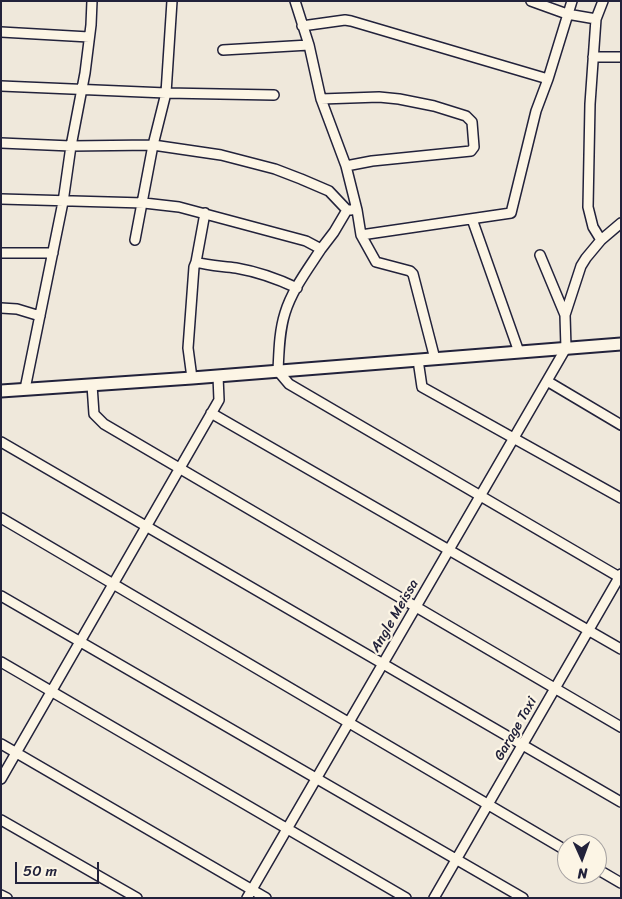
<!DOCTYPE html>
<html>
<head>
<meta charset="utf-8">
<style>
	body { margin:0 }
	#map { position:relative; width:622px; height:899px; overflow:hidden; background:#efe8db; font-family:Sriracha,sans-serif }
	canvas { display:block }
	.frame { position:absolute; inset:0; border:2px solid #22223b; pointer-events:none }
	.north { position:absolute; left:557px; top:834px; width:50px; height:50px; box-sizing:border-box; background:#fcf5e5; border:1px solid #a5a1a1; border-radius:50%; rotate:178deg; font-size:14px; font-weight:700; line-height:20px; text-align:center; color:#22223b }
	.north::after { content:''; display:block; margin:auto; width:18px; height:22px; background:#22223b; clip-path:polygon(50% 0,100% 100%,50% 72%,0 100%) }
	.scale { position:absolute; left:15px; top:862px; width:84px; height:22px; box-sizing:border-box; border:2px solid #22223b; border-top:0; padding-left:6px; font-size:15px; line-height:18px; white-space:nowrap; color:#22223b; -webkit-text-stroke:4px #fcf5e5; paint-order:stroke }
</style>
</head>
<body>
<div id="map">
<canvas width="622" height="899"></canvas>
<div class="frame"></div>
<div class="north">N</div>
<div class="scale">50 m</div>
</div>
<script>
const g = document.querySelector('canvas').getContext('2d');
g.lineJoin = 'round';
function stroke(path, color, width, dash) { g.strokeStyle = color; g.lineWidth = width; g.lineCap = dash ? 'butt' : 'round'; g.setLineDash(dash || []); g.stroke(path); }
function label(font, color, halo, rows, align = 'center') {
  g.font = font + ' Sriracha,sans-serif'; g.lineWidth = 4.5; g.setLineDash([]); g.textBaseline = 'middle'; g.strokeStyle = halo; g.fillStyle = color; for (const [text, x, y, turn = 0] of rows) {
    g.save(); g.translate(x, y); g.rotate((+turn || 0) * Math.PI / 180); g.textAlign = isNaN(turn) ? turn : align; if (halo) g.strokeText(text, 0, 0); g.fillText(text, 0, 0); g.restore();
  }
}
const minor = new Path2D(`
	M 295,1 L 309,45 L 321,99 L 346,166 L 357,210 L 361,235 L 376,262 L 410,271 L 413,274 L 435,359
	M 531,1 L 567,14 L 596,19
	M 302,26 L 345,20 L 351,21 L 548,79
	M 1,32 L 89,37
	M 223,50 L 309,45
	M 593,57 L 621,57
	M 1,86 L 166,93 L 274,95
	M 321,99 L 379,97 L 399,99 L 434,106 L 466,116 L 472,122 L 474,147 L 471,151 L 372,161 L 346,166
	M 1,143 L 71,146 L 153,145 L 221,155 L 275,169 L 301,179 L 329,191 L 347,210 L 351,210
	M 1,199 L 144,203 L 179,207 L 306,241 L 321,249 L 334,232 L 347,210
	M 205,213 L 196,262 C 209,266 223,266 236,268 C 259,272 276,278 297,288
	M 472,219 L 519,352
	M 361,235 L 511,213 L 536,111 L 548,79 L 572,1
	M 135,240 L 153,145 L 166,93 L 172,1
	M 601,240 L 593,227 L 588,207 L 590,104 L 596,19 L 603,1
	M 321,249 C 308,269 292,290 285,313 C 279,332 279,352 278,371 L 289,384 L 621,578
	M 1,253 L 53,253
	M 540,255 L 565,315
	M 1,308 L 17,309 L 40,316
	M 418,360 L 422,387 L 621,498
	M 192,378 L 188,348 L 194,267 L 196,262
	M 547,381 L 621,425
	M 92,385 L 94,414 L 104,424 L 621,727
	M 25,389 L 63,202 L 71,146 L 85,73 L 91,25 L 92,1
	M 211,413 L 621,649
	M 1,442 L 621,802
	M 1,518 L 567,851
	M 1,596 L 523,898
	M 1,662 L 406,898
	M 1,744 L 266,898
	M 1,779 L 219,400 L 218,376
	M 1,820 L 137,898
	M 597,869 L 621,883
	M 1,895 L 7,898
	M 247,898 L 566,348 L 565,315 L 581,266 L 586,258 L 601,240 L 621,223
	M 434,898 L 621,574`);
const tertiary = new Path2D(`
	M 1,391 L 192,378 L 621,344`);
stroke(minor, '#22223b', 12);
stroke(tertiary, '#22223b', 15);
stroke(minor, '#fcf5e5', 9);
stroke(tertiary, '#fcf5e5', 11);
label('14px', '#22223b', '#fcf5e5', [
	["Angle Meissa",395,616,-60],
	["Garage Taxi",516,729,-60]
]);
</script>
</body>
</html>
